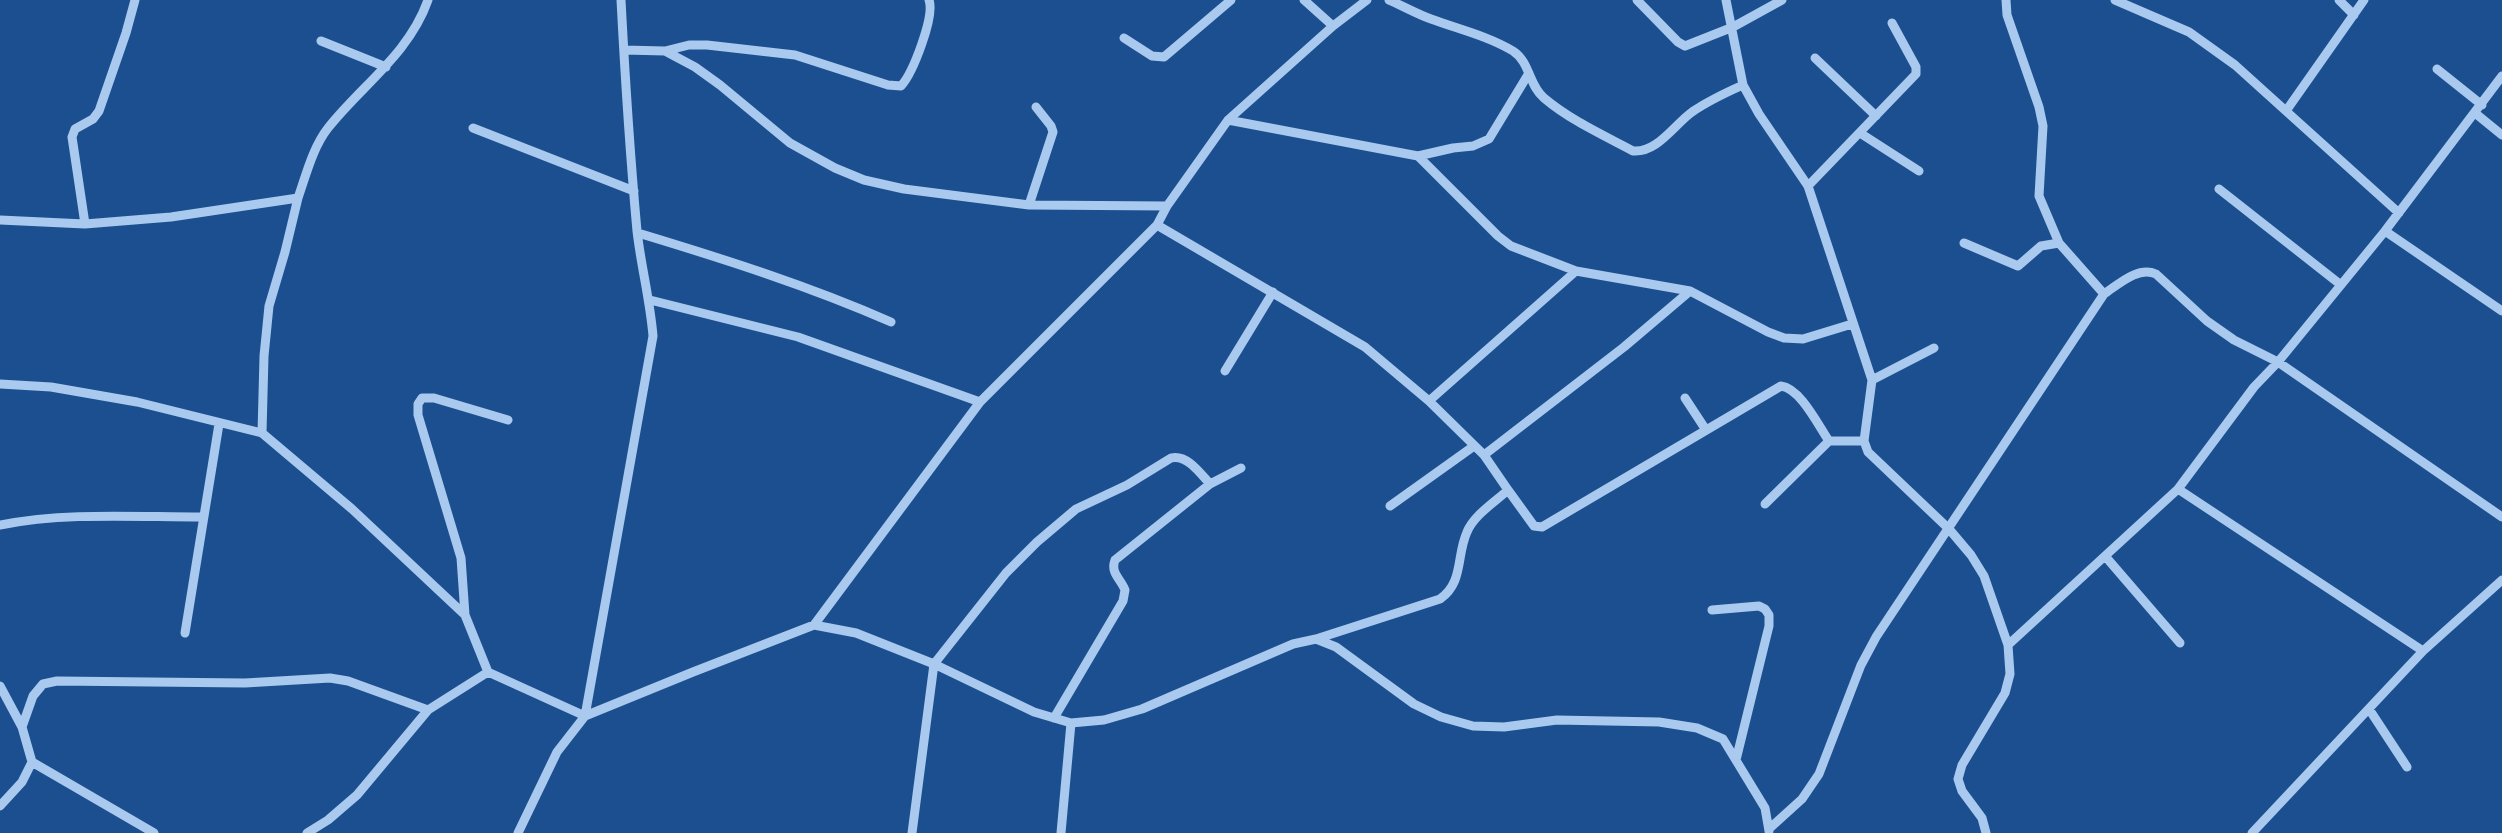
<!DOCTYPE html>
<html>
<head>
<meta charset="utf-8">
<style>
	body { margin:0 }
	canvas { display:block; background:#1b4f8f }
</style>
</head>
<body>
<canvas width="2502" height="833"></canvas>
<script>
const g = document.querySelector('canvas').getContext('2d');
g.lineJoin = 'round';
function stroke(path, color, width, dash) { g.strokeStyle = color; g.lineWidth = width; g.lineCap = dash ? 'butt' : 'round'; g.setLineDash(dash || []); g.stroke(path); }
stroke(new Path2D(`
	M 1304,0 L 1333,26
	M 1389,0 C 1403,6 1417,14 1431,19 C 1458,29 1488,36 1513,51 C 1530,62 1529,86 1544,98 C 1570,120 1603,135 1633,151 C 1657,153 1673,126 1692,112 C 1708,101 1725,93 1743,85
	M 1637,0 L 1678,42 L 1685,46 L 1733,27 L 1782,0
	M 1726,0 L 1743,85 L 1759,114 L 1808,186 L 1872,380 L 1864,441 L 1868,452 L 1949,529 L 1971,555 L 1984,576 L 2008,645 L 2010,674 L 2005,693 L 1962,765 L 1958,779 L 1962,791 L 1982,818 L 1986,833
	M 2115,0 L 2189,32 L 2235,65 L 2399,213
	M 2339,0 L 2354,15
	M 1124,38 L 1152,56 L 1164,57 L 1231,0
	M 321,41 L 386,67
	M 624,50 L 665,51 L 689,45 L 707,45 L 795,55 L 888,85 L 901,86 C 913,73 935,16 929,0
	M 665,51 L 695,67 L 720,85 L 790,143 L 835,168 L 864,180 L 904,189 L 1029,205 L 1167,206
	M 1815,58 L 1876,116
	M 2437,69 L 2482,105
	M 2286,111 L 2364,0
	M 2475,113 L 2502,135
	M 1228,120 L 1418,156 L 1498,236 L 1511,246 L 1576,271 L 1690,291 L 1768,332 L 1784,338 L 1803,339 L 1852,324
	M 473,128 L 634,191
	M 1860,133 L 1919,171
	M 1418,156 L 1453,148 L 1473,146 L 1489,139 L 1529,73
	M 1808,186 L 1916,74 L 1916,67 L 1892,23
	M 2219,189 L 2341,285
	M 298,198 C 306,175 313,147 328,128 C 362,85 409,54 428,0
	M 1029,205 L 1053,132 L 1051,126 L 1036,107
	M 0,220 L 85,224 L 171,217 L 298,198 L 285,252 L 269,306 L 264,356 L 262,433
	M 85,224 L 72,137 L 75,129 L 93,119 L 99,111 L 126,33 L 135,0
	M 2385,231 L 2502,311
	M 638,233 C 724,259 809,286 891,322
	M 1964,243 L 2018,266 L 2041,246 L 2059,243
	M 2104,294 C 2119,284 2138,266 2156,274 L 2207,321 L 2234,340 L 2278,362 L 2502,517
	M 650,300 L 798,337 L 980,402
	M 1225,371 L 1273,292
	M 1872,380 L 1934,348
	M 0,384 L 51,387 L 137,402 L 262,433 L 352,509 L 465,615 L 488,672
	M 1685,398 L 1706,430
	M 1429,401 L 1576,271
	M 1484,455 L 1624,347 L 1690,291
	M 2178,489 L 2254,387 L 2278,362 L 2385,231 L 2502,76
	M 1508,490 L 1534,526 L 1542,527 L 1781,386 C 1800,388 1818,425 1829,441
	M 1765,504 L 1829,441 L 1864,441
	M 1390,506 L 1474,446
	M 0,525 C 66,512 135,517 202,517
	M 2105,556 L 2180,643
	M 1712,610 L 1759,606 L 1765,609 L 1769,615 L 1769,626 L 1736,760
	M 465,615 L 461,558 L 418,415 L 418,404 L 422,398 L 434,398 L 508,420
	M 814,625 L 980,402 L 1157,225 L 1167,206 L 1228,120 L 1333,26 L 1367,0
	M 185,633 L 219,424
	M 1316,639 L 1336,647 L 1414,704 L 1441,717 L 1473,726 L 1504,727 L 1557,720 L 1659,722 L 1697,728 L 1723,739 L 1765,808 L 1769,831
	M 2008,645 L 2178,489 L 2423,651
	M 0,686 L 22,727
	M 2369,709 L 2407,767
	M 1054,718 L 1123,601 L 1125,590 C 1121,579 1110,573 1115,560 L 1210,484 L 1241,468
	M 32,762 L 22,727 L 33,696 L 43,684 L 57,681 L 245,683 L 330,678 L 348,681 L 428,710
	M 0,806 L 22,782 L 32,762 L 154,833
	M 1770,828 L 1802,799 L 1819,774 L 1861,665 L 1876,637 L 2104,294 L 2059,243 L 2039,196 L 2043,126 L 2039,107 L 2007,15 L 2006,0
	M 307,833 L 328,820 L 357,795 L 428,710 L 488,672 L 585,716 L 693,672 L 814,625 L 856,633 L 934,664 L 1034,712 L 1071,723 L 1104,720 L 1142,709 L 1293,644 L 1316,639 L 1440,599 C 1464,582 1456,556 1467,532 C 1474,515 1495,502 1508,490 L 1484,455 L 1429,401 L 1365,347 L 1157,225
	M 518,833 L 557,752 L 585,716 L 653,336 C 650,300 641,266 637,231 C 630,154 625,77 621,0
	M 912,833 L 934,664 L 1006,573 L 1037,542 L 1076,509 L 1127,485 L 1171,458 C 1187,454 1200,473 1210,484
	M 1061,833 L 1071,723
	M 2252,833 L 2423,651 L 2502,580`), '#a9c9ee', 9);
</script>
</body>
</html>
